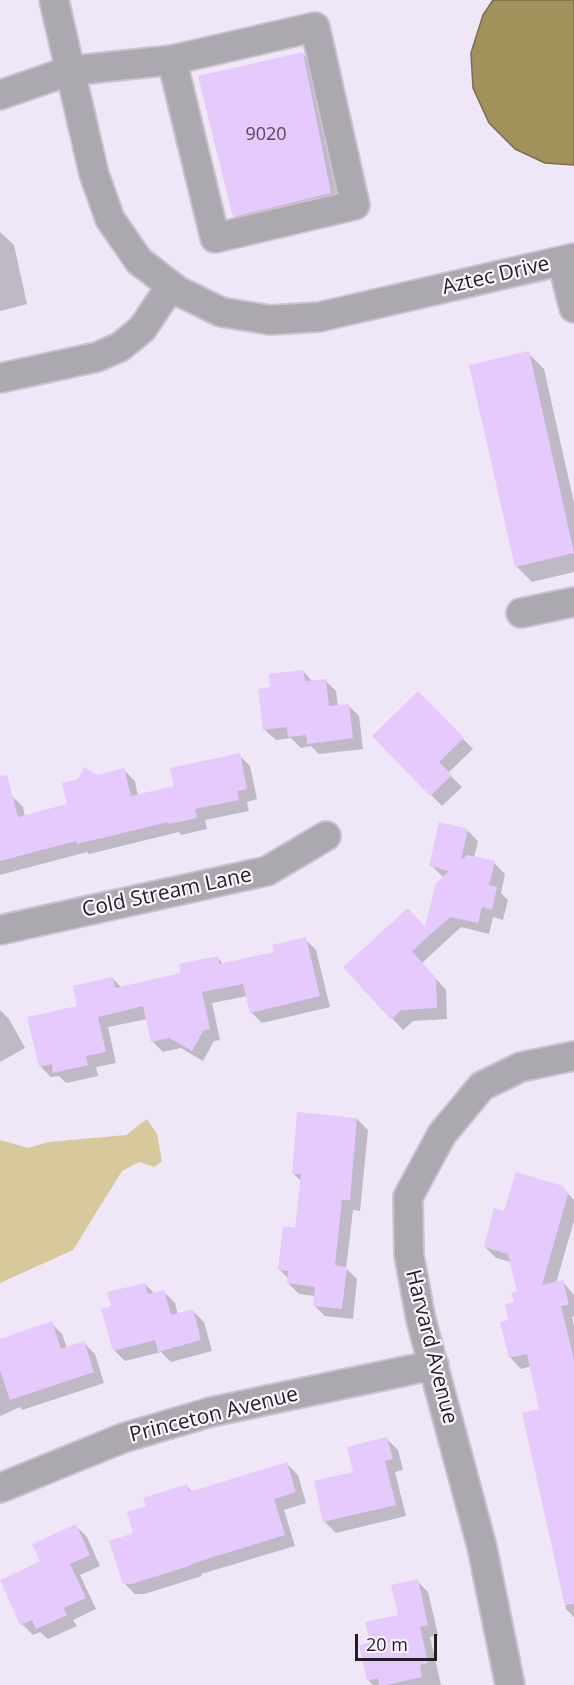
<!DOCTYPE html>
<html>
<head>
<meta charset="utf-8">
<style>
	body { margin:0 }
	#map { position:relative; width:574px; height:1685px; overflow:hidden; background:#efe6f7; font-family:"Open Sans",sans-serif }
	canvas { display:block }
	.scale { position:absolute; left:355px; top:1634px; width:82px; height:27px; box-sizing:border-box; border:3px solid #221f24; border-top:0; padding-left:8px; font-size:18px; line-height:21px; white-space:nowrap; color:#221f24; -webkit-text-stroke:4px #fbf5ff; paint-order:stroke }
</style>
</head>
<body>
<div id="map">
<canvas width="574" height="1685"></canvas>
<div class="scale">20 m</div>
</div>
<script>
const g = document.querySelector('canvas').getContext('2d');
g.lineJoin = 'round';
function fill(path, color) { g.fillStyle = color; g.fill(path, 'evenodd'); }
function stroke(path, color, width, dash) { g.strokeStyle = color; g.lineWidth = width; g.lineCap = dash ? 'butt' : 'round'; g.setLineDash(dash || []); g.stroke(path); }
function label(font, color, halo, rows, align = 'center') {
  g.font = font + ' "Open Sans",sans-serif'; g.lineWidth = 4.5; g.setLineDash([]); g.textBaseline = 'middle'; g.strokeStyle = halo; g.fillStyle = color; for (const [text, x, y, turn = 0] of rows) {
    g.save(); g.translate(x, y); g.rotate((+turn || 0) * Math.PI / 180); g.textAlign = isNaN(turn) ? turn : align; if (halo) g.strokeText(text, 0, 0); g.fillText(text, 0, 0); g.restore();
  }
}
fill(new Path2D(`
	M 147,1119 L 157,1134 L 162,1161 L 154,1167 L 139,1162 L 122,1171 L 73,1250 L 0,1283 L 0,1140 L 28,1148 L 49,1142 L 126,1135 Z`), '#d7c99c');
const water = new Path2D(`
	M 493,0 L 574,0 L 574,165 L 545,163 L 515,149 L 489,123 L 473,88 L 471,53 L 483,15 Z`);
fill(water, '#a2915a');
stroke(water, '#7c6f4a', 1.5);
fill(new Path2D(`
	M 303,54 L 322,73 L 349,212 L 254,235 L 235,216 Z
	M 0,232 L 14,245 L 27,304 L 0,311 Z
	M 528,353 L 544,369 L 574,503 L 574,572 L 532,582 L 516,566 Z
	M 303,671 L 313,682 L 325,680 L 336,691 L 338,707 L 348,705 L 359,716 L 363,749 L 319,754 L 311,746 L 301,748 L 291,738 L 276,740 L 264,729 L 272,689 Z
	M 418,693 L 473,749 L 448,773 L 462,787 L 442,806 L 374,736 Z
	M 239,755 L 250,766 L 257,799 L 247,802 L 249,811 L 205,820 L 207,829 L 181,835 L 179,832 L 89,854 L 87,852 L 0,875 L 0,799 L 12,796 L 23,807 L 25,817 L 69,805 L 97,776 L 124,770 L 135,781 L 138,796 L 176,787 Z
	M 467,830 L 478,841 L 474,858 L 494,863 L 505,874 L 501,893 L 508,900 L 503,920 L 493,917 L 489,934 L 461,927 L 422,963 L 446,990 L 447,1019 L 413,1021 L 403,1030 L 345,967 L 426,929 L 445,877 L 442,876 L 431,865 Z
	M 305,939 L 316,950 L 330,1007 L 262,1023 L 251,1012 L 247,996 L 212,1003 L 220,1040 L 214,1041 L 203,1061 L 181,1048 L 163,1052 L 152,1041 L 147,1019 L 108,1027 L 116,1063 L 96,1067 L 98,1076 L 66,1083 L 59,1076 L 51,1077 L 40,1066 L 79,1007 L 112,978 L 122,988 L 183,974 L 217,957 L 224,965 L 276,953 Z
	M 0,1010 L 9,1019 L 25,1048 L 0,1062 Z
	M 357,1119 L 368,1130 L 360,1211 L 353,1210 L 346,1268 L 357,1279 L 353,1319 L 325,1316 L 314,1305 L 315,1296 L 299,1294 L 288,1283 L 289,1279 L 280,1270 L 296,1229 L 302,1182 L 293,1173 Z
	M 562,1187 L 574,1200 L 574,1221 L 556,1283 L 562,1281 L 574,1295 L 574,1316 L 572,1317 L 574,1327 L 574,1617 L 566,1609 L 523,1414 L 541,1410 L 531,1366 L 521,1369 L 510,1357 L 510,1321 L 519,1293 L 511,1262 L 496,1258 L 485,1247 L 505,1212 Z
	M 145,1284 L 155,1294 L 164,1292 L 175,1303 L 178,1315 L 193,1311 L 204,1322 L 212,1351 L 171,1362 L 161,1352 L 125,1361 L 114,1350 L 113,1307 Z
	M 51,1323 L 62,1334 L 67,1348 L 84,1343 L 95,1354 L 104,1383 L 22,1410 L 20,1407 L 0,1416 L 0,1340 Z
	M 387,1439 L 398,1450 L 403,1470 L 395,1472 L 406,1516 L 336,1533 L 325,1522 L 316,1482 L 355,1473 Z
	M 287,1464 L 298,1475 L 306,1503 L 284,1510 L 295,1546 L 201,1574 L 202,1576 L 144,1594 L 135,1594 L 124,1583 L 135,1534 L 147,1507 L 187,1486 L 193,1493 Z
	M 76,1526 L 87,1537 L 100,1566 L 80,1575 L 96,1609 L 73,1620 L 77,1626 L 48,1639 L 40,1632 L 33,1635 L 22,1624 L 2,1581 L 42,1562 Z
	M 417,1581 L 428,1592 L 438,1635 L 430,1637 L 441,1685 L 373,1685 L 368,1680 L 371,1643 L 399,1616 Z`), '#0003');
fill(new Path2D(`
	M 303,52 L 331,193 L 233,217 L 198,76 Z
	M 529,351 L 574,553 L 515,567 L 469,365 Z
	M 303,670 L 305,681 L 326,679 L 329,706 L 349,704 L 353,738 L 307,744 L 306,735 L 288,737 L 287,727 L 263,730 L 258,689 L 270,687 L 269,674 Z
	M 418,691 L 464,738 L 439,762 L 452,775 L 430,796 L 372,736 Z
	M 240,753 L 247,789 L 237,791 L 239,800 L 195,809 L 197,818 L 169,824 L 168,822 L 77,844 L 76,841 L 0,861 L 0,776 L 7,775 L 18,817 L 67,804 L 62,783 L 78,779 L 84,767 L 98,775 L 124,768 L 131,796 L 174,786 L 170,768 Z
	M 439,822 L 468,829 L 461,860 L 467,855 L 495,861 L 489,885 L 497,887 L 492,910 L 482,907 L 478,923 L 450,917 L 412,951 L 436,978 L 437,1008 L 401,1010 L 391,1020 L 343,967 L 408,908 L 425,927 L 436,883 L 449,871 L 429,866 Z
	M 306,937 L 320,996 L 250,1013 L 243,984 L 202,992 L 210,1029 L 203,1031 L 192,1051 L 169,1038 L 151,1042 L 143,1006 L 98,1017 L 106,1052 L 86,1056 L 88,1065 L 53,1073 L 52,1064 L 39,1067 L 27,1017 L 77,1006 L 73,986 L 113,977 L 115,988 L 181,973 L 179,964 L 218,956 L 219,964 L 274,952 L 272,945 Z
	M 297,1112 L 357,1118 L 350,1200 L 342,1200 L 335,1265 L 347,1267 L 342,1309 L 313,1306 L 315,1287 L 287,1283 L 288,1271 L 278,1270 L 283,1226 L 295,1228 L 301,1174 L 292,1174 Z
	M 516,1172 L 563,1186 L 568,1194 L 542,1285 L 563,1280 L 569,1305 L 561,1306 L 574,1360 L 574,1604 L 565,1605 L 522,1413 L 539,1409 L 527,1354 L 509,1358 L 500,1322 L 508,1320 L 505,1304 L 514,1302 L 511,1293 L 517,1292 L 508,1254 L 484,1247 L 494,1208 L 504,1211 Z
	M 145,1283 L 148,1294 L 164,1290 L 171,1315 L 193,1309 L 201,1340 L 158,1352 L 155,1340 L 113,1351 L 101,1309 L 111,1306 L 107,1292 Z
	M 52,1321 L 61,1349 L 84,1341 L 94,1372 L 10,1400 L 0,1370 L 0,1339 Z
	M 387,1437 L 393,1459 L 385,1461 L 396,1505 L 323,1522 L 314,1481 L 353,1472 L 347,1447 Z
	M 287,1462 L 296,1492 L 274,1499 L 285,1535 L 191,1564 L 192,1565 L 132,1584 L 123,1584 L 109,1541 L 133,1533 L 127,1512 L 146,1506 L 143,1498 L 187,1484 L 189,1492 Z
	M 76,1524 L 90,1555 L 70,1564 L 86,1598 L 63,1608 L 67,1615 L 36,1629 L 32,1620 L 20,1625 L 0,1580 L 40,1561 L 32,1544 Z
	M 418,1579 L 428,1625 L 420,1627 L 428,1663 L 420,1665 L 422,1677 L 387,1685 L 379,1685 L 378,1678 L 367,1681 L 359,1645 L 370,1642 L 365,1622 L 398,1615 L 391,1585 Z`), '#e6c9fd');
const minor = new Path2D(`
	M 54,0 L 94,174 L 110,219 L 139,261 L 178,291 L 221,312 L 270,320 L 319,317 L 574,258
	M 0,95 L 69,71 L 172,60 L 315,27 L 355,205 L 215,238 L 172,60
	M 562,261 L 574,308
	M 0,378 L 97,357 L 120,347 L 142,329 L 171,286
	M 521,613 L 574,602
	M 0,930 L 267,871 L 326,836
	M 0,1488 L 123,1438 L 211,1412 L 434,1365
	M 510,1685 L 482,1547 L 421,1320 L 409,1255 L 408,1197 L 442,1134 L 482,1086 L 521,1067 L 574,1056`);
stroke(minor, '#cac2d1', 32);
stroke(minor, '#aca8af', 28);
label('18px', '#534a5a', null, [
	["9020",266,135]
]);
label('21px', '#221f24', '#fbf5ff', [
	["Aztec Drive",496,276,-13],
	["Cold Stream Lane",167,893,-12],
	["Harvard Avenue",431,1347,76],
	["Princeton Avenue",214,1415,-14]
]);
</script>
</body>
</html>
